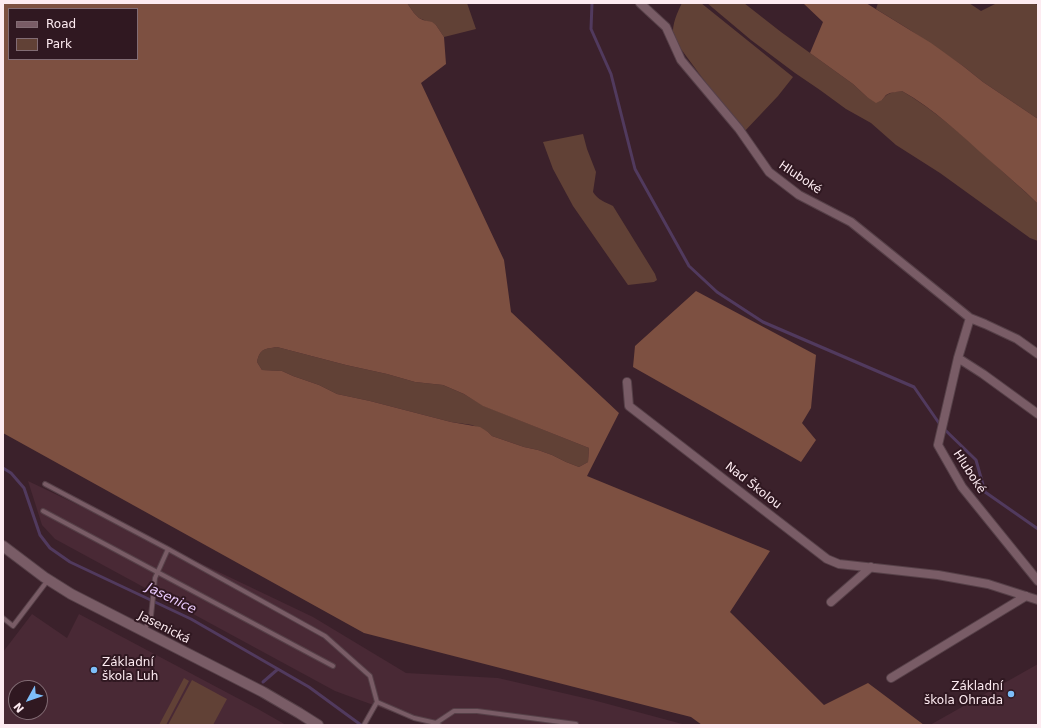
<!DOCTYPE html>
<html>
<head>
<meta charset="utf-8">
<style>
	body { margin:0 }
	#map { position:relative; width:1041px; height:728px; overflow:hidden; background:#3b212b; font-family:"DejaVu Sans",sans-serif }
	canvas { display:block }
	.frame { position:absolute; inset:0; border:4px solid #fdebf1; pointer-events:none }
	.legend { position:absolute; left:8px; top:8px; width:130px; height:52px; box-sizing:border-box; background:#301821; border:1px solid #826c74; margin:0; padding:5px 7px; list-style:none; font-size:12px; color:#fdebf1 }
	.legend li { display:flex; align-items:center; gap:8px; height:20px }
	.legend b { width:20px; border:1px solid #826c74 }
	.north { position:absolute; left:8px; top:680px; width:40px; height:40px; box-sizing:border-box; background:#301821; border:1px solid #826c74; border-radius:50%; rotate:230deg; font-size:11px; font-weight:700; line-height:16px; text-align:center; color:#fdebf1 }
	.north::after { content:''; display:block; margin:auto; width:14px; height:18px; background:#7dbef9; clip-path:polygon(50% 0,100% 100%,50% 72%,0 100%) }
</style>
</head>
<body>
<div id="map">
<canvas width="1041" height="728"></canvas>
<div class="frame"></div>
<ul class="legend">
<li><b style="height:5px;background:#795c66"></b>Road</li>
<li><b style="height:11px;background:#614136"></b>Park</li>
</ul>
<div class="north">N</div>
</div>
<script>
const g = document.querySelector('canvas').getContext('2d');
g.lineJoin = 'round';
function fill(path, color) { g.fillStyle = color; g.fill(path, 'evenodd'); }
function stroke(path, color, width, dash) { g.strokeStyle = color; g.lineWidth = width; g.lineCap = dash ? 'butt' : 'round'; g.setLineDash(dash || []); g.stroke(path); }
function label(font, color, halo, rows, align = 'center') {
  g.font = font + ' "DejaVu Sans",sans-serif'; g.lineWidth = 4; g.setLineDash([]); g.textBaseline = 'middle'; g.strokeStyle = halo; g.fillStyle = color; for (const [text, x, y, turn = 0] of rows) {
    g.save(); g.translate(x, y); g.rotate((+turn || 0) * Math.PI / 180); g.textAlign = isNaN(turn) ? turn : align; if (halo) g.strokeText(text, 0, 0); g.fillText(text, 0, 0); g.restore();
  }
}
fill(new Path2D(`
	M 28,481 L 313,617 L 406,673 L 498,678 L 593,700 L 686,725 L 428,725 L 335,691 L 55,539 L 42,525 Z
	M 32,614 L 67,638 L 79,614 L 258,709 L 286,725 L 3,725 L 3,652 ZM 16,688 L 40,688 L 40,712 L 16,712 Z
	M 1038,664 L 1038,725 L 930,725 Z`), '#492935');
fill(new Path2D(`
	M 407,3 L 467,3 L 476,29 L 444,37 L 436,25 L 419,18 L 414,13 Z
	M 682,3 L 701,3 L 793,77 L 778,96 L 743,133 L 678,45 C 676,42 674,39 673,36 C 672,24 677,13 682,3 Z
	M 707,3 L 744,3 L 781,32 L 853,84 L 867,97 L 882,100 C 888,92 893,92 902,91 C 935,110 963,136 991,161 C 1006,175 1023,189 1038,204 L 1038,241 L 1030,238 L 940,173 L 896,145 L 871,123 L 846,109 L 820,90 L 795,73 L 751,40 Z
	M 878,3 L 969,3 L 981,11 L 997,3 L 1032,3 L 1038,5 L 1038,119 L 983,82 L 963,66 L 910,30 L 876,9 Z
	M 583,134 L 587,149 L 596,172 L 593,192 C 598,200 605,202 613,206 L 655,274 L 657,280 L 654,282 L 628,285 L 573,206 L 553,169 L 543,142 Z
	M 277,347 L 346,365 L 387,374 L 415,382 L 443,385 L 464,394 L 484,406 L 589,448 L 588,462 L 579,467 L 566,462 L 552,455 L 538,450 L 524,447 L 492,436 L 488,432 L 472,425 L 451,422 L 370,401 L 337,394 L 319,385 L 293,376 L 282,371 L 262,370 L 257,362 C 260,348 265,349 277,347 Z
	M 184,678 L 189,681 L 166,725 L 159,725 Z
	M 192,680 L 227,699 L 213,725 L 168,725 Z`), '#614136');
fill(new Path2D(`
	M 3,3 L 407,3 L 414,13 L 419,18 L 423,20 L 432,22 L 436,25 L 444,37 L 446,64 L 421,83 L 504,260 L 511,312 L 619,413 L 587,476 L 770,551 L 730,612 L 824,705 L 868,683 L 924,725 L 702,725 L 691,717 L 364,633 L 3,433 ZM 9,9 L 137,9 L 137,59 L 9,59 ZM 277,347 L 346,365 L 387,374 L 415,382 L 443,385 L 464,394 L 483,406 L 589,448 L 588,462 L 579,467 L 566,462 L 552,455 L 538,450 L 524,447 L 492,436 L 488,432 L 480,427 L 451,422 L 370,401 L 337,394 L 319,385 L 293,376 L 282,371 L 262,370 L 257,362 C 260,348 265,349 277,347 Z
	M 803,3 L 866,3 L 931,43 L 963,66 L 983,82 L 1038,119 L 1038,204 C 1022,188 1005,174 988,159 C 961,135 934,109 902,91 L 890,93 L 886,95 L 882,100 L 876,103 L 867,97 L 853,84 L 810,53 L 823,22 Z
	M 696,291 L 816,355 L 811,408 L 802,423 L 816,440 L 801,462 L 633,367 L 635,346 Z`), '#7d5041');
stroke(new Path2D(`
	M 592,3 L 591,29 L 611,74 L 635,169 L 689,266 L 717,292 L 763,322 L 914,387 L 941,426 L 976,460 L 985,492 L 1038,529
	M 3,468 L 11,473 L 24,488 L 40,535 L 50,548 L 70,562 L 191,619 L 309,687 L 361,725
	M 263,682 L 278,669`), '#513a5e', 3);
const service = new Path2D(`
	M 45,484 L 168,549 L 325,636 L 370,676 L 377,702 L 364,725
	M 43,511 L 333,666
	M 3,618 L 13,626 L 48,580
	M 144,631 L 151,616 L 155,578 L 168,549
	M 377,702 L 414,718 L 436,723 L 439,725
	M 436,723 L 454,711 L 477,711 L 576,724`);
const minor = new Path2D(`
	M 640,3 L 666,27 L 681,60 L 739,129 L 769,172 L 799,195 L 851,222 L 970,318 L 985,324 L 1017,339 L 1038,354
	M 970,318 L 958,358 L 938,445 L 962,487 L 1038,581
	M 958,358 L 983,374 L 1038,414
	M 627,382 L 629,406 L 827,559 L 839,564 L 938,575 L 988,584 L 1038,600
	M 831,602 L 871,567
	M 891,678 L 1026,596`);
const tertiary = new Path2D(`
	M 3,546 L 44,577 L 71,594 L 263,692 L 299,713 L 318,725`);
stroke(service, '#564048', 6);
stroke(minor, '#564048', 10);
stroke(tertiary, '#564048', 12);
stroke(service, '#795c66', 4);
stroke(minor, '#795c66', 8);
stroke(tertiary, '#795c66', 10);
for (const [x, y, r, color] of [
	[94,670,4,"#7dbef9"],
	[1011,694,4,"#7dbef9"]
]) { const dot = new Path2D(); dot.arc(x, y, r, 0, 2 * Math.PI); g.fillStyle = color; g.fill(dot); stroke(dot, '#301821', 1.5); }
label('12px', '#fdebf1', '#301821', [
	["Hluboké",800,178,34],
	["Hluboké",969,472,57],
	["Nad Školou",753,486,38],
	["Jasenická",164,628,27]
]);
label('12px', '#fdebf1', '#301821', [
	["Základní",102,663],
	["škola Luh",102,677],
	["Základní",1003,687,"right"],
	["škola Ohrada",1003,701,"right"]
], 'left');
label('italic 13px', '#ecccff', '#301821', [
	["Jasenice",171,599,26]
]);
</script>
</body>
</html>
